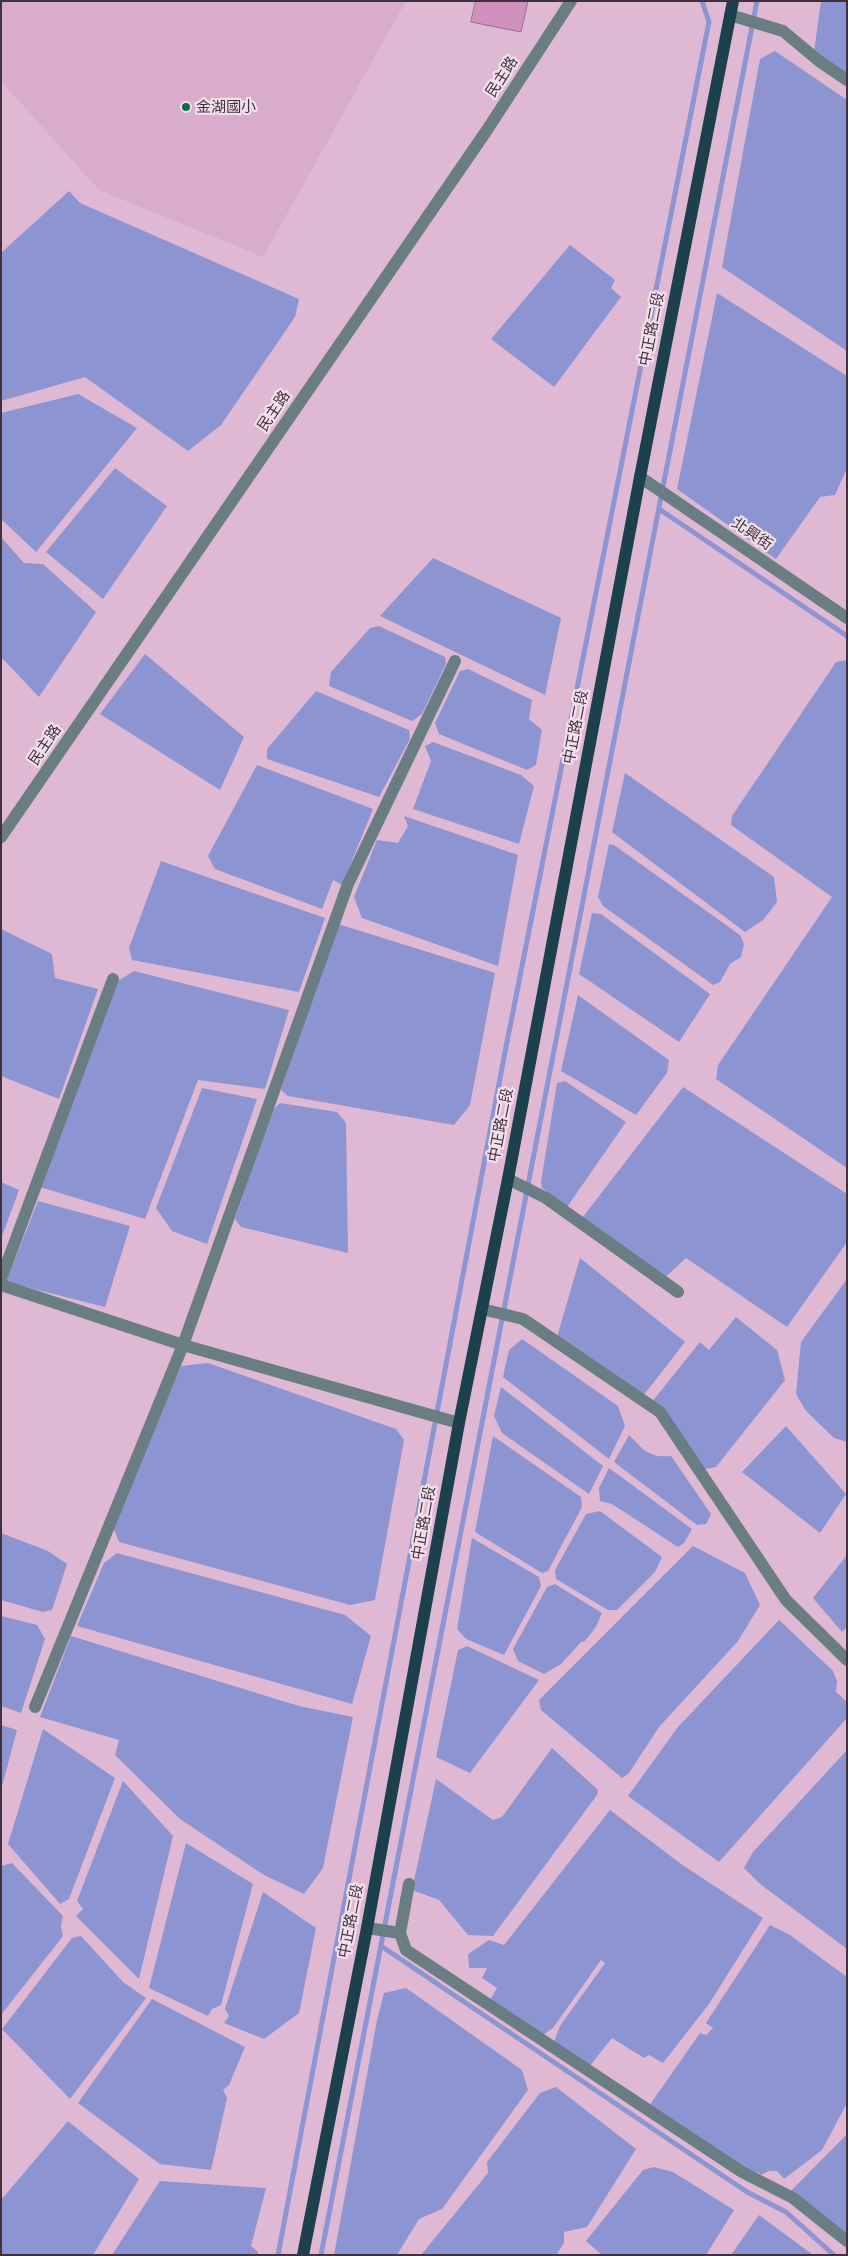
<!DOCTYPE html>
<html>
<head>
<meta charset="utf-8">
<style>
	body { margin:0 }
	#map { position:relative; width:848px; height:2256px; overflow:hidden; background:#dfb9d3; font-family:Mulish,sans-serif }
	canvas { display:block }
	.frame { position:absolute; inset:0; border:2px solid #40323c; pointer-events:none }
</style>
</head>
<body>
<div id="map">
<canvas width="848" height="2256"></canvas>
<div class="frame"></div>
</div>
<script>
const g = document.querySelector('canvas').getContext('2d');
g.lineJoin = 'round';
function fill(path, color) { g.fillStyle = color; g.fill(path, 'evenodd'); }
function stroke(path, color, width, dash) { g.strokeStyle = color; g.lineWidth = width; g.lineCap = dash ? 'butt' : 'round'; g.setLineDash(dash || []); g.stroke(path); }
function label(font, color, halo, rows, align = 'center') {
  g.font = font + ' Mulish,"Noto Sans TC",sans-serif'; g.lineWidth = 4.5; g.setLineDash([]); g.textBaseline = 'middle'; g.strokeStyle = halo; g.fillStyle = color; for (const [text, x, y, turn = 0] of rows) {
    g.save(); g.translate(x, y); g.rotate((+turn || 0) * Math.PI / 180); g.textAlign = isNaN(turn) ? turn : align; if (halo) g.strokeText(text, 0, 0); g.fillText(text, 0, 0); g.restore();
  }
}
fill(new Path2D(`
	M 1,1 L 406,1 L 263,257 L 99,190 L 1,81 Z`), '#d8acca');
fill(new Path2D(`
	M 821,1 L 847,1 L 847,82 L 813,59 Z
	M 775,51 L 847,100 L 847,351 L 722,267 L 760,59 Z
	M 69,191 L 80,203 L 299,299 L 295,317 L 221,425 L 188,451 L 85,377 L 1,401 L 1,253 Z
	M 570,245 L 615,280 L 611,288 L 621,297 L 554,387 L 491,339 Z
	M 717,293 L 847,376 L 847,468 L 835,495 L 820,497 L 776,559 L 677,489 Z
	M 78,394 L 137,428 L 36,552 L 1,519 L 1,413 Z
	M 115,468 L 167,506 L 103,599 L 46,552 Z
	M 1,537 L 24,563 L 43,564 L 96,612 L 39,697 L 3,659 L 1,660 Z
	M 433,558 L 561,618 L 545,695 L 380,616 Z
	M 379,626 L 445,657 L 446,664 L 422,714 L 412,721 L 329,686 L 331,672 L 370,628 Z
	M 145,654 L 244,737 L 220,790 L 100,714 Z
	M 847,660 L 847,1168 L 716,1079 L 718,1065 L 832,897 L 731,825 L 732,816 L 836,662 Z
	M 468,669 L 532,700 L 529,719 L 542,730 L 536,765 L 527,770 L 439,734 L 435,723 L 460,671 Z
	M 316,691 L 409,730 L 410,739 L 379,797 L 267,759 L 267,749 Z
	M 433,742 L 521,775 L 534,786 L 519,844 L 413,809 L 431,761 L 425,746 Z
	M 257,765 L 373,809 L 342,885 L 333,880 L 322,909 L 215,869 L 208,856 Z
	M 625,773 L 774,877 L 777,902 L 763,920 L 745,932 L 612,832 Z
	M 404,816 L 518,855 L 498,966 L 362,918 L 354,897 L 377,840 L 398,843 L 408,826 Z
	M 609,844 L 614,845 L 740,935 L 744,944 L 741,957 L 730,964 L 720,982 L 713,985 L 603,906 L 598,897 Z
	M 161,861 L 325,918 L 299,992 L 132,960 L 129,948 Z
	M 592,913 L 601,914 L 710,994 L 679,1042 L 579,974 Z
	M 338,924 L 495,973 L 470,1105 L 454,1125 L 288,1096 L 281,1090 Z
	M 1,929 L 52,954 L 55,978 L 98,989 L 59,1099 L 1,1076 Z
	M 134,971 L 289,1010 L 265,1089 L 198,1080 L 145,1219 L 40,1187 L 115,983 Z
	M 578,995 L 669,1060 L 667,1073 L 636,1115 L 561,1071 Z
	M 565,1081 L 626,1122 L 567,1207 L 542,1188 L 541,1182 L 557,1083 Z
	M 683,1087 L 847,1194 L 847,1242 L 787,1327 L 686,1258 L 657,1285 L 579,1222 Z
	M 202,1088 L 257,1099 L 207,1244 L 172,1231 L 156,1208 Z
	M 280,1103 L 337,1112 L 346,1123 L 348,1253 L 241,1227 L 235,1219 L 272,1111 Z
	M 1,1182 L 19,1190 L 1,1239 Z
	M 38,1201 L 130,1226 L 105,1307 L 6,1282 Z
	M 580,1258 L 685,1342 L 643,1396 L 557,1337 Z
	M 847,1279 L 847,1442 L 834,1438 L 806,1411 L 796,1394 L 801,1342 Z
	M 736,1317 L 777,1350 L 785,1380 L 716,1467 L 705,1469 L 651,1403 L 700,1342 L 709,1350 Z
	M 522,1339 L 618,1406 L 625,1426 L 609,1459 L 503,1377 L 509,1350 Z
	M 208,1363 L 396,1429 L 404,1440 L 375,1600 L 350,1605 L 119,1542 L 113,1527 L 181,1366 Z
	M 501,1387 L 603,1466 L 589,1494 L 502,1433 L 494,1416 Z
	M 786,1426 L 846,1494 L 820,1533 L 742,1472 Z
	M 629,1435 C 644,1450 648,1458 671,1456 L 711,1514 L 706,1524 L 697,1525 L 614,1462 Z
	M 493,1436 L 581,1497 L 582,1507 L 548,1571 L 542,1573 L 475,1532 Z
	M 609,1468 L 692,1529 L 684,1543 L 678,1547 L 612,1504 L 600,1501 L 599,1488 Z
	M 600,1511 L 662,1557 L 655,1572 L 617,1610 L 608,1610 L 556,1579 L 555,1570 L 586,1514 Z
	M 1,1533 L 48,1551 L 67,1564 L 52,1610 L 43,1612 L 1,1600 Z
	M 472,1538 L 539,1577 L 541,1586 L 504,1655 L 466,1639 L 457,1629 Z
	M 693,1546 L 745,1573 L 760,1605 L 738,1641 L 659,1727 L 629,1773 L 622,1778 L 541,1710 L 539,1700 Z
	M 117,1553 L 345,1615 L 371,1636 L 352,1704 L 77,1626 L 104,1563 Z
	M 847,1555 L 847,1627 L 842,1632 L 813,1598 Z
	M 555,1584 L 602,1613 L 596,1627 L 585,1641 L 581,1642 L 561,1664 L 544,1674 L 518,1661 L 513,1649 L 547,1587 Z
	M 1,1616 L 37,1625 L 45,1639 L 21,1713 L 1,1706 Z
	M 779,1620 L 833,1671 L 837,1681 L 836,1692 L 847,1702 L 847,1718 L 719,1862 L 628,1796 L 678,1727 Z
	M 71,1636 L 299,1706 L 353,1717 L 323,1868 L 304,1894 L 264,1875 L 180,1819 L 115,1755 L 119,1740 L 40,1717 Z
	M 467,1646 L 539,1680 L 470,1773 L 436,1757 L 458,1650 Z
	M 1,1725 L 17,1730 L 1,1790 Z
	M 43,1729 L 115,1778 L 69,1899 L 60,1904 L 8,1844 Z
	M 552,1748 L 598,1790 L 597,1795 L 493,1936 L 468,1935 L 439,1900 L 412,1890 L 436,1779 L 493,1820 L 502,1817 Z
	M 847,1750 L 847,1949 L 760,1884 L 744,1868 L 753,1852 Z
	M 123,1781 L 173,1836 L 139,1979 L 76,1916 L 83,1909 L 77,1901 Z
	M 610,1810 L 681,1864 L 763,1918 L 709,2004 L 663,2063 L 649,2055 L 644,2058 L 612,2038 L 589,2067 L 554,2042 L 560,2026 L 605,1963 L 601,1960 L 553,2028 L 543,2035 L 490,2000 L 497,1988 L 482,1978 L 487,1968 L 469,1968 L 468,1954 L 489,1940 L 504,1945 Z
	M 186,1843 L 253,1884 L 221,2005 L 212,2009 L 208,2016 L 149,1988 Z
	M 12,1863 L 63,1916 L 61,1926 L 63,1936 L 1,2015 L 1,1866 Z
	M 263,1892 L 316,1928 L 299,2013 L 264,2039 L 224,2023 L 229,2016 L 225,2009 Z
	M 770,1925 L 790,1935 L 847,1977 L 847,2103 L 822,2150 L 784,2179 L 777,2171 L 769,2171 L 761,2175 L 758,2172 L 753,2174 L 647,2109 L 700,2033 L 706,2035 L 713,2028 L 706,2023 Z
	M 81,1936 L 123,1982 L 146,1998 L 70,2099 L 2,2029 L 72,1938 Z
	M 406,1988 L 522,2070 L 528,2090 L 442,2209 L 419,2219 L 397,2255 L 334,2255 L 377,2020 L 384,1993 Z
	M 152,1999 L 245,2047 L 229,2085 L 223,2090 L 227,2098 L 211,2170 L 160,2164 L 78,2103 Z
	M 556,2087 L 636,2149 L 587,2227 L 564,2232 L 564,2243 L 556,2255 L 421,2255 L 488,2173 L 487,2162 L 540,2093 Z
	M 68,2121 L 139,2179 L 93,2255 L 1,2255 L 1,2200 Z
	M 847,2134 L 847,2240 L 786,2196 Z
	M 654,2167 L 673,2172 L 734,2210 L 706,2255 L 602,2255 L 586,2241 L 643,2170 Z
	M 160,2181 L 266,2188 L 251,2246 L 258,2252 L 258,2255 L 112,2255 Z
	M 759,2215 L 813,2255 L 731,2255 Z`), '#8c94d2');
stroke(new Path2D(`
	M 659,509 L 847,636
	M 381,1946 L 747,2192 L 786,2212 L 834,2255
	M 278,2255 L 505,1052 L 709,22 L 702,1
	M 321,2255 L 757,1`), '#8c94d2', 5);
const building = new Path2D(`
	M 476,1 L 528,1 L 521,32 L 471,22 Z`);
fill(building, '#d092bd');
stroke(building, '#94728a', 1);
stroke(new Path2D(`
	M 730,15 L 783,31 L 819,61 L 847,80
	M 640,477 L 847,618
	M 1,837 L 487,130 L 571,1
	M 508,1179 L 546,1198 L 678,1292
	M 1,1279 L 113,979
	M 1,1285 L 183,1345 L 459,1423
	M 482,1309 L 523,1319 L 660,1412 L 786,1600 L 847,1660
	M 35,1707 L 183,1345 L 348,884 L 455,661
	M 409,1884 L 400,1933 L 406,1950 L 742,2172 L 793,2198 L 847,2241
	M 367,1928 L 400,1933`), '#6a7d83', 12);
stroke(new Path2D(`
	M 303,2255 L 367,1928 L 459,1423 L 508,1179 L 640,477 L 733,1`), '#1c414c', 12);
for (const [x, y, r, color] of [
	[186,107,5,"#066d43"]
]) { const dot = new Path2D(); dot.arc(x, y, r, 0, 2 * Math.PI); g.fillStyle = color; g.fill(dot); stroke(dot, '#f4e0ed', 2); }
label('15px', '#40323c', '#f4e0ed', [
	["民主路",502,77,-57],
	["中正路二段",652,329,-79],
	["民主路",274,411,-56],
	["北興街",752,534,34],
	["中正路二段",576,727,-79],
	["民主路",45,745,-56],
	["中正路二段",501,1125,-79],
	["中正路二段",424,1523,-80],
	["中正路二段",351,1921,-79]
]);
label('15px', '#40323c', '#f4e0ed', [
	["金湖國小",196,107]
], 'left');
</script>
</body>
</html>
